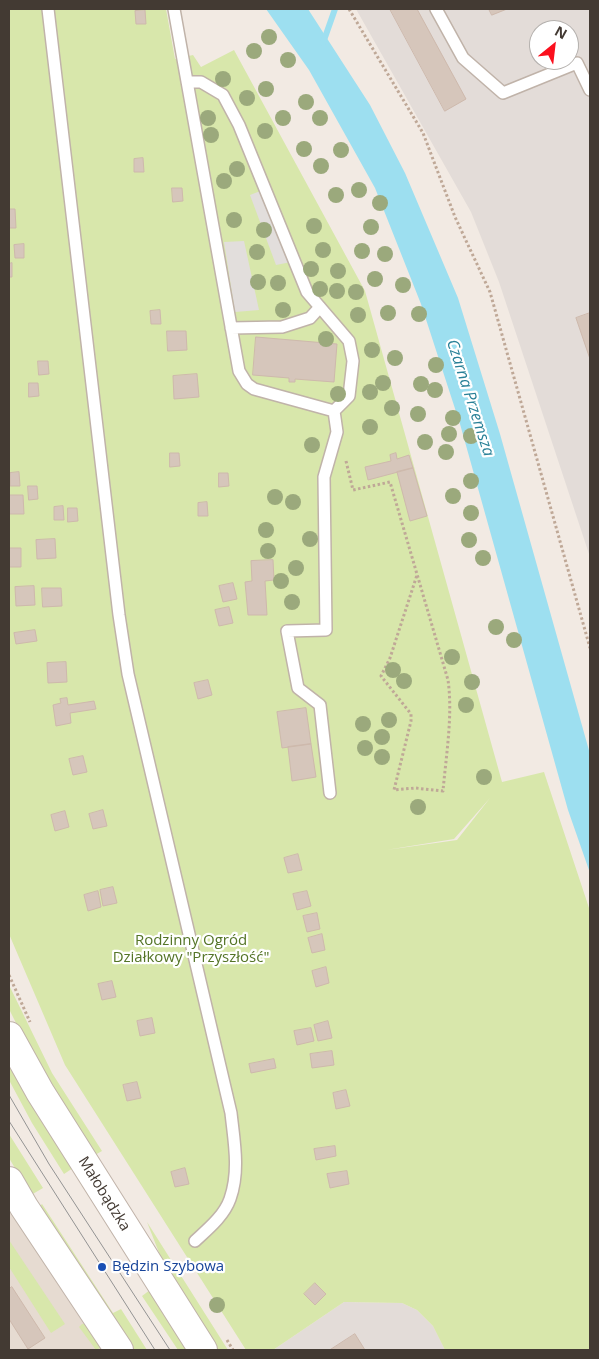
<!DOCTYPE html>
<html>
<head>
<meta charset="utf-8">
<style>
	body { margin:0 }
	#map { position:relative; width:599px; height:1359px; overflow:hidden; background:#f2eae3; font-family:"Open Sans",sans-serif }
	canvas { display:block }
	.frame { position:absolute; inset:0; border:10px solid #433a33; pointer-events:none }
	.north { position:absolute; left:529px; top:20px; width:50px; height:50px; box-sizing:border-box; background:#fff; border:1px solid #b4b0ad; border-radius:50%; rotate:29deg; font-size:14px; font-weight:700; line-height:20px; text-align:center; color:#433a33 }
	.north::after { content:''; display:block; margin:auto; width:18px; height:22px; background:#fb101e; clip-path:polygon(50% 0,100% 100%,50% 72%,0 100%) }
</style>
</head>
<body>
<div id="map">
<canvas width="599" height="1359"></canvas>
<div class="frame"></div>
<div class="north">N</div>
</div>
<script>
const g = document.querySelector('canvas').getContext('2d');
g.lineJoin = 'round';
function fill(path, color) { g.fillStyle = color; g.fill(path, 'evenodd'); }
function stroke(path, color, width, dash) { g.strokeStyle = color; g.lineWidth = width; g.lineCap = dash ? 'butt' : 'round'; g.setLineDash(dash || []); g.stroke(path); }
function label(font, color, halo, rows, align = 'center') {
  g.font = font + ' "Open Sans",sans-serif'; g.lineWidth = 4.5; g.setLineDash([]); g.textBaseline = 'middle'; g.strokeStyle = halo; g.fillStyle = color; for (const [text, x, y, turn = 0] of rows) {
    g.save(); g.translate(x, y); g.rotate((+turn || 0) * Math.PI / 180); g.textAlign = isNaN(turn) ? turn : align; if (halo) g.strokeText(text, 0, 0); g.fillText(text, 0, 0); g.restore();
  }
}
fill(new Path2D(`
	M 9,1201 L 106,1350 L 9,1350 Z`), '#e6dbd1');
fill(new Path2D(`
	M 356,9 L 590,9 L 590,557 L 499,282 L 471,212 ZM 539,30 L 569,30 L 569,60 L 539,60 Z
	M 344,1302 L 402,1303 L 417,1310 L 433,1326 L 445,1350 L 273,1350 Z`), '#e3dcd8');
fill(new Path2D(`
	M 9,9 L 166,9 L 175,59 L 193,55 L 201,67 L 234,50 L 365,291 L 502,782 L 544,772 L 590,911 L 590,1350 L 445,1350 L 433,1326 L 417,1310 L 402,1303 L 344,1302 L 273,1350 L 246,1350 L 65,1065 L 9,934 ZM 490,798 L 457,840 L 386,850 L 454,839 Z
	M 9,985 L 52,1073 L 102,1151 L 95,1155 L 35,1061 L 9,1009 Z
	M 9,1062 L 73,1168 L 64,1174 L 32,1123 L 9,1080 Z
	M 9,1134 L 43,1188 L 31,1195 L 9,1158 Z
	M 80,1180 L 189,1350 L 178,1350 L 142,1296 L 150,1290 L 79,1181 Z
	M 42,1204 L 113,1313 L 121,1309 L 147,1350 L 134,1350 L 39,1207 Z
	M 147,1222 L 228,1350 L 217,1350 L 165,1268 Z
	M 9,1240 L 65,1324 L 51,1333 L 9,1267 Z
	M 87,1323 L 102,1347 L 96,1350 L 79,1327 L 82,1324 Z`), '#d8e7ab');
fill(new Path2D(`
	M 263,190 L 291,262 L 276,265 L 250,195 Z
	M 244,241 L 259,310 L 235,312 L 224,242 Z`), '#e2dedc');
fill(new Path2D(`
	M 266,9 L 308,9 L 370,105 L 405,173 L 458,298 L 500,434 L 590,754 L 590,873 L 568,810 L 460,424 L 421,304 L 375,188 L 309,70 Z`), '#9ddff0');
stroke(new Path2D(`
	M 323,43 L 335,9`), '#9ddff0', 6);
const building = new Path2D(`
	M 390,9 L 417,9 L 466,99 L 445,111 Z
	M 489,9 L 507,9 L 492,15 Z
	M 145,10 L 146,24 L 136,24 L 135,11 Z
	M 143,158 L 144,172 L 134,172 L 134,159 Z
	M 172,188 L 182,188 L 183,201 L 173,202 Z
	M 9,209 L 15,209 L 16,228 L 9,228 Z
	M 24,244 L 24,258 L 15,258 L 14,245 Z
	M 12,263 L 12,277 L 9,277 L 9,264 Z
	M 160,310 L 161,324 L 151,324 L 150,311 Z
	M 590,313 L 590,359 L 576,318 Z
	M 167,331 L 186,331 L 187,350 L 168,351 Z
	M 256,337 L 337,344 L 334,382 L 295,379 L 295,382 L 289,382 L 289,378 L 253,375 Z
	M 38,361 L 48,361 L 49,374 L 39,375 Z
	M 197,374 L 199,397 L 174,399 L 173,376 Z
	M 29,383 L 38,383 L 39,396 L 29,397 Z
	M 170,453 L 179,453 L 180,466 L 170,467 Z
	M 396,453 L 397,459 L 409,455 L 413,468 L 368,480 L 365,467 L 391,461 L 390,455 Z
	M 413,468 L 427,516 L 410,521 L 397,472 Z
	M 19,472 L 20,486 L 10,486 L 10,473 Z
	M 219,473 L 228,473 L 229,486 L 219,487 Z
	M 28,486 L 37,486 L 38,499 L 29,500 Z
	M 9,495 L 23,495 L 24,514 L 9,514 Z
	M 207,502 L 208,516 L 198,516 L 198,503 Z
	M 63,506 L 64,520 L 54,520 L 54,507 Z
	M 68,508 L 77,508 L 78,521 L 68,522 Z
	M 55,539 L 56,558 L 37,559 L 36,540 Z
	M 9,548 L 21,548 L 21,567 L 9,567 Z
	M 273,560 L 274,580 L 265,581 L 267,615 L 248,615 L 245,582 L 252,581 L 251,561 Z
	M 233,583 L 237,599 L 223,602 L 219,586 Z
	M 34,586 L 35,605 L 16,606 L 15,587 Z
	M 42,588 L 61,588 L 62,606 L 43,607 Z
	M 229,607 L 233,623 L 219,626 L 215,610 Z
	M 35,630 L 37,641 L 16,644 L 14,633 Z
	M 66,662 L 67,682 L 48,683 L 47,663 Z
	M 208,680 L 212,695 L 198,699 L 194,683 Z
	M 67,698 L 68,705 L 94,701 L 96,709 L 70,713 L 71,723 L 56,726 L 53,705 L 61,703 L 60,699 Z
	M 306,708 L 311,744 L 282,748 L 277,712 Z
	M 311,744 L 316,777 L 292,781 L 288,747 Z
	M 83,756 L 87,772 L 73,775 L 69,759 Z
	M 103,810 L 107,826 L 93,829 L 89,814 Z
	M 65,811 L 69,827 L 55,831 L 51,815 Z
	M 298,854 L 302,870 L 288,873 L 284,858 Z
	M 113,887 L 117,903 L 103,906 L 100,890 Z
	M 98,891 L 101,907 L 88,911 L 84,895 Z
	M 307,891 L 311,906 L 297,910 L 293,894 Z
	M 317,913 L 320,929 L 307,932 L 303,916 Z
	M 322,934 L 325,950 L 312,953 L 308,938 Z
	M 326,967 L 329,983 L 316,987 L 312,971 Z
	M 112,981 L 116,997 L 102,1000 L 98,984 Z
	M 152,1018 L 155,1033 L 140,1036 L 137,1021 Z
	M 328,1021 L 332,1038 L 318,1041 L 314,1025 Z
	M 311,1028 L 314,1041 L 297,1045 L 294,1031 Z
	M 332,1051 L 334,1065 L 312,1068 L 310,1054 Z
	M 274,1059 L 276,1068 L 251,1073 L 249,1064 Z
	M 137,1082 L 141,1098 L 127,1101 L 123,1085 Z
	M 346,1090 L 350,1106 L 336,1109 L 333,1093 Z
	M 335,1146 L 336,1156 L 316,1160 L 314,1149 Z
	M 185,1168 L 189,1184 L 175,1187 L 171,1172 Z
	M 347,1171 L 349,1184 L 330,1188 L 327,1174 Z
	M 315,1283 L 326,1294 L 315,1305 L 304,1294 Z
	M 12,1287 L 45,1338 L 28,1349 L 9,1319 L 9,1289 Z
	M 355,1334 L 365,1350 L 330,1350 Z`);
fill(building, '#d6c6bb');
stroke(building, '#ceb9ac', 1);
const service = new Path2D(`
	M 48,9 L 119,615 L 128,674 L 231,1113 C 234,1141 240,1171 230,1199 C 224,1216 208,1229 195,1241
	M 174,9 L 239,371 L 247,384 L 254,389 L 334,411 L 349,396 L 353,361 L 349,341 L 307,292 L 239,125 L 223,95 L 201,82 L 187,82
	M 436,9 L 463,58 L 503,93 L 577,63 L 590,90
	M 231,328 L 282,327 L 310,318 L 320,307
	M 330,793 L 320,705 L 298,688 L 287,631 L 326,630 L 324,477 L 337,432 L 334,411`);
const tertiary = new Path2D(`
	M 9,1036 L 40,1092 L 203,1350
	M 9,1181 L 24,1207 L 119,1350`);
stroke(service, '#c0b3a9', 14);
stroke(tertiary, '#c0b3a9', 30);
stroke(new Path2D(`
	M 349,9 L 423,133 L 455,217 L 490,292 L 590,648
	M 346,461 L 353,490 L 390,482 L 448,680 C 453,715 446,756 443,791 L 415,788 L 394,790 L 411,721 L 411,714 L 381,676 L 390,658 L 417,575
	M 9,975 L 30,1022
	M 227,1340 L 233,1350`), '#bfa897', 3, [2.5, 2.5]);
stroke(service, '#fff', 11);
stroke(tertiary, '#fff', 28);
stroke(new Path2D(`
	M 9,1095 L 49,1164 L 170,1350
	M 9,1121 L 155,1350`), '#939393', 1);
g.fillStyle = '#9ba97c';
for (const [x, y] of [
	[269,37],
	[254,51],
	[288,60],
	[223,79],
	[266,89],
	[247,98],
	[306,102],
	[208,118],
	[283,118],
	[320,118],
	[265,131],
	[211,135],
	[304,149],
	[341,150],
	[321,166],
	[237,169],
	[224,181],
	[359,190],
	[336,195],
	[380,203],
	[234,220],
	[314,226],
	[371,227],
	[264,230],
	[323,250],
	[362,251],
	[257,252],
	[385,254],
	[311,269],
	[338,271],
	[375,279],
	[258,282],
	[278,283],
	[403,285],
	[320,289],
	[337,291],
	[356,292],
	[283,310],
	[388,313],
	[419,314],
	[358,315],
	[326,339],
	[372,350],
	[395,358],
	[436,365],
	[383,383],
	[421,384],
	[435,390],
	[370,392],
	[338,394],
	[392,408],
	[418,414],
	[453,418],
	[370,427],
	[449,434],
	[471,436],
	[425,442],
	[312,445],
	[446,452],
	[471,481],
	[453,496],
	[275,497],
	[293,502],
	[471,513],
	[266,530],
	[310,539],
	[469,540],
	[268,551],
	[483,558],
	[296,568],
	[281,581],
	[292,602],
	[496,627],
	[514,640],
	[452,657],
	[393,670],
	[404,681],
	[472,682],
	[466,705],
	[389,720],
	[363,724],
	[382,737],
	[365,748],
	[382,757],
	[484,777],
	[418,807],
	[217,1305]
]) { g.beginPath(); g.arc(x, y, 8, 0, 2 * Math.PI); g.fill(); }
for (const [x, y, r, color] of [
	[102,1267,5,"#1a4fb4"]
]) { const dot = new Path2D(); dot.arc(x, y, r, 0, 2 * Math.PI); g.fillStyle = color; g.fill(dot); stroke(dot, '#fff', 2); }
label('15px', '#547427', '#fff', [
	["Rodzinny Ogród",191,941],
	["Działkowy \"Przyszłość\"",191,958]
]);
label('15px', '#433a33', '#fff', [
	["Małobądzka",104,1194,58]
]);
label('15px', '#164399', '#fff', [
	["Będzin Szybowa",112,1267]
], 'left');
label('italic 16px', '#298097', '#fff', [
	["Czarna Przemsza",470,398,72]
]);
</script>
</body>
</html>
